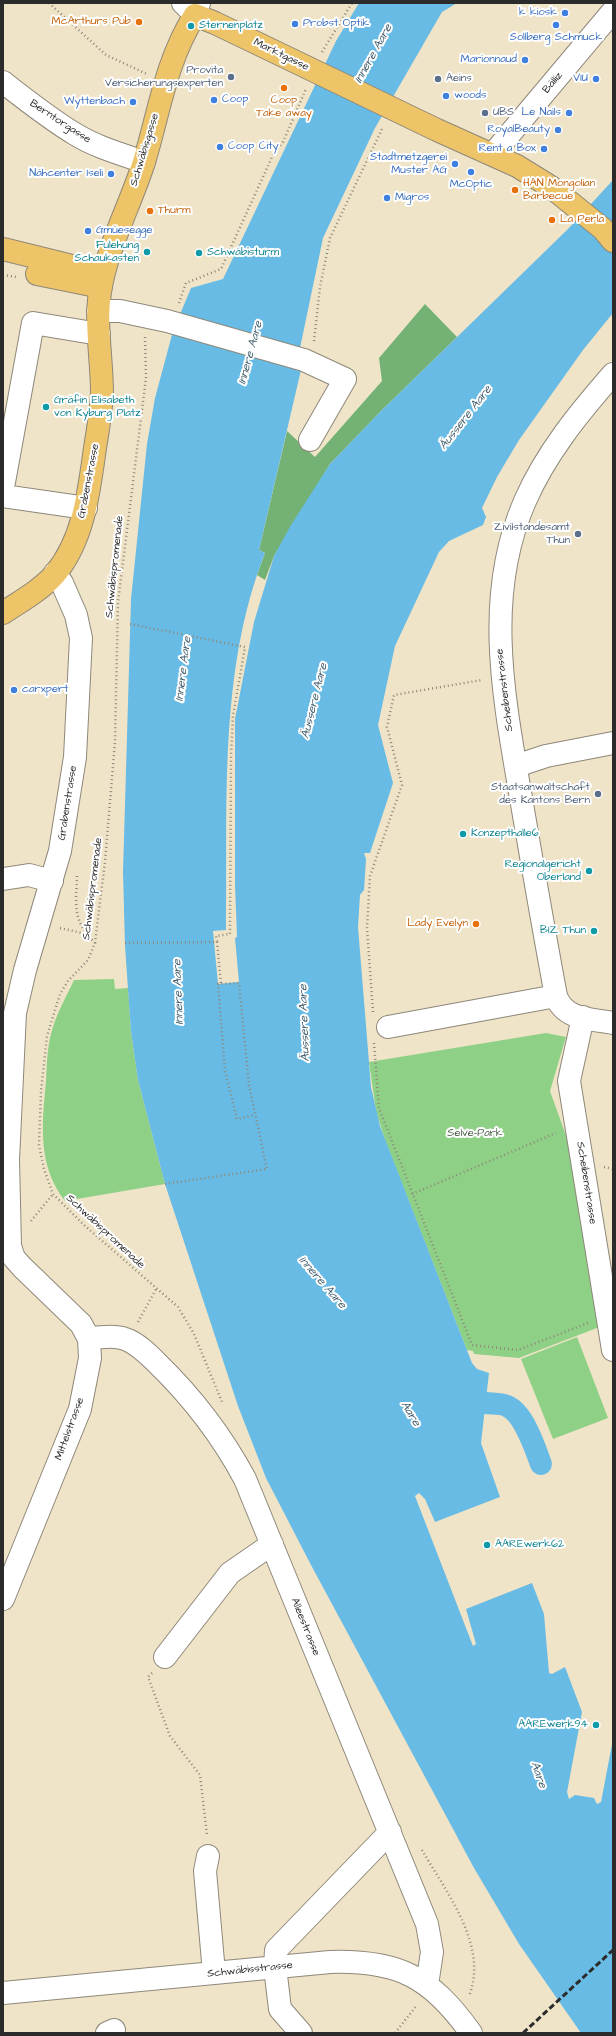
<!DOCTYPE html>
<html>
<head>
<meta charset="utf-8">
<style>
	body { margin:0 }
	#map { position:relative; width:616px; height:2036px; overflow:hidden; background:#f0e4c8; font-family:"Architects Daughter",sans-serif }
	canvas { display:block }
	.frame { position:absolute; inset:0; border:4px solid #2b2b2b; pointer-events:none }
</style>
</head>
<body>
<div id="map">
<canvas width="616" height="2036"></canvas>
<div class="frame"></div>
</div>
<script>
const g = document.querySelector('canvas').getContext('2d');
g.lineJoin = 'round';
function fill(path, color) { g.fillStyle = color; g.fill(path, 'evenodd'); }
function stroke(path, color, width, dash) { g.strokeStyle = color; g.lineWidth = width; g.lineCap = dash ? 'butt' : 'round'; g.setLineDash(dash || []); g.stroke(path); }
function label(font, color, halo, rows, align = 'center') {
  g.font = font + ' "Architects Daughter",sans-serif'; g.lineWidth = 4; g.setLineDash([]); g.textBaseline = 'middle'; g.strokeStyle = halo; g.fillStyle = color; for (const [text, x, y, turn = 0] of rows) {
    g.save(); g.translate(x, y); g.rotate((+turn || 0) * Math.PI / 180); g.textAlign = isNaN(turn) ? turn : align; if (halo) g.strokeText(text, 0, 0); g.fillText(text, 0, 0); g.restore();
  }
}
fill(new Path2D(`
	M 114,979 L 115,989 L 128,988 L 131,1032 L 138,1080 L 165,1184 L 65,1201 C 37,1165 42,1124 46,1081 C 47,1063 47,1045 53,1027 C 58,1011 67,995 74,980 Z
	M 546,1033 L 566,1037 L 550,1091 L 578,1169 L 602,1326 L 519,1358 L 474,1354 L 473,1351 L 467,1350 L 385,1140 L 376,1111 L 369,1062 Z
	M 577,1337 L 608,1418 L 553,1439 L 521,1359 Z`), '#8fd087');
fill(new Path2D(`
	M 425,304 L 457,337 L 381,411 L 330,464 L 274,556 L 265,580 L 257,575 L 265,553 L 259,550 L 287,431 L 315,457 L 382,381 L 379,358 Z`), '#73b274');
fill(new Path2D(`
	M 359,3 L 457,3 L 442,12 L 375,128 L 323,238 L 300,348 L 301,370 L 259,550 L 265,553 C 218,672 228,805 226,930 L 213,931 L 218,984 L 239,982 L 235,938 L 237,937 L 235,885 L 235,719 L 254,622 L 274,556 L 291,525 L 330,464 L 381,411 L 568,229 L 613,180 L 613,313 L 583,350 L 519,440 L 497,477 L 482,508 L 486,517 L 483,525 L 449,541 L 439,552 L 395,646 L 378,725 L 393,783 L 370,853 L 364,853 L 366,859 L 364,890 L 360,895 L 358,927 L 371,1087 L 380,1126 L 472,1363 L 477,1369 L 489,1373 L 481,1443 L 500,1497 L 435,1522 L 425,1499 L 419,1493 L 415,1496 L 473,1646 L 476,1644 L 466,1609 L 532,1583 L 544,1614 L 549,1673 L 552,1674 L 565,1667 L 582,1712 L 567,1792 L 569,1799 L 575,1795 L 594,1798 L 597,1804 L 601,1802 L 613,1739 L 613,2033 L 581,2033 L 519,1944 L 474,1868 L 311,1565 L 266,1478 L 238,1406 L 165,1184 L 138,1080 L 131,1032 L 125,946 L 123,872 L 131,599 L 147,444 L 155,398 L 173,331 L 191,288 L 223,279 L 336,41 Z`), '#68bbe4');
stroke(new Path2D(`
	M 485,1403 C 492,1404 501,1403 507,1406 C 524,1413 535,1448 541,1464`), '#68bbe4', 22);
const minor = new Path2D(`
	M 183,3 L 195,15 L 199,3
	M 3,82 C 26,100 50,119 75,134 C 96,147 121,154 144,162
	M 493,154 L 613,11
	M 98,311 L 120,311 L 167,321 L 304,360 L 345,379 L 310,440
	M 613,374 C 579,413 546,453 525,501 C 482,599 505,703 522,804 C 533,868 544,932 556,996 C 564,1020 592,1019 613,1023
	M 4,482 L 33,323 L 99,334
	M 3,496 L 86,508
	M 516,766 L 546,756 L 613,743
	M 3,879 L 29,875 L 52,881
	M 583,1017 L 569,1081 L 613,1350
	M 388,1027 L 556,996
	M 89,1339 C 100,1337 114,1335 125,1339 C 137,1343 148,1354 157,1363 C 192,1397 222,1436 245,1479 L 427,1924 L 432,1952 L 427,1985
	M 3,1599 L 80,1409 L 90,1358 L 89,1339 L 81,1324 L 22,1267 L 14,1258 L 10,1246 L 8,1160 L 15,1013 L 25,970 L 60,851 L 75,757 L 81,638 L 76,615 L 62,583 L 55,573
	M 165,1657 L 230,1573 L 272,1544
	M 208,1856 L 205,1871 L 214,1973
	M 3,1993 L 330,1962 C 399,1960 431,1977 471,2033
	M 107,2033 L 114,2030
	M 301,2033 L 280,2009 L 275,1967 L 276,1950 L 390,1832`);
const major = new Path2D(`
	M 3,249 L 68,265 L 104,271
	M 37,274 L 101,287
	M 3,613 C 21,601 41,590 55,574 C 84,539 89,491 95,448 C 98,430 101,412 102,393 C 102,360 95,325 100,292 C 107,247 130,206 144,162 C 159,113 166,60 195,15 L 215,23 L 437,130 L 517,166 L 551,187 L 603,229 L 613,241`);
stroke(minor, '#8e887a', 24);
stroke(major, '#8e887a', 24);
stroke(new Path2D(`
	M 49,3 L 106,55 L 147,74
	M 322,52 L 352,3
	M 3,275 L 16,277
	M 179,303 L 186,283 L 221,269 L 273,155 L 283,142 L 306,89
	M 145,337 L 146,378 L 118,602 L 115,742 L 105,862 L 98,918 L 95,943 L 88,960 L 68,981 L 60,994 L 47,1036 L 41,1091 L 39,1145 L 44,1169 L 53,1194 L 84,1225 L 178,1307 L 194,1334 L 222,1402
	M 314,341 L 320,287 L 330,238 L 383,127
	M 130,624 L 245,647 L 233,716 L 231,755 L 230,934 L 216,936 L 217,942
	M 77,876 C 76,905 72,921 95,943
	M 60,928 L 86,934
	M 125,943 L 217,942 L 221,984
	M 373,1012 L 367,928 L 370,876 L 402,785 L 387,727 L 394,695 L 482,680
	M 374,1043 L 379,1108 L 472,1345 L 518,1350 L 588,1323
	M 604,1167 L 613,1169
	M 165,1184 L 267,1169 L 249,1085 L 239,983 L 218,984 L 225,1071 L 237,1119 L 255,1115
	M 412,1194 L 556,1133
	M 31,1221 L 53,1194
	M 138,1322 L 156,1289
	M 152,1673 L 148,1677 L 170,1736 L 200,1775 L 207,1835
	M 422,1850 C 446,1892 489,1946 469,1996
	M 395,2033 L 417,2005`), '#8e887a', 2.5, [1, 3]);
stroke(minor, '#fff', 22);
stroke(major, '#eec469', 22);
stroke(new Path2D(`
	M 523,2033 L 613,1950`), '#2b2b2b', 3, [6, 3]);
for (const [x, y, r, color] of [
	[565,13,4,"#3f7fe0"],
	[139,22,4,"#e8710a"],
	[295,24,4,"#3f7fe0"],
	[556,25,4,"#3f7fe0"],
	[191,26,4,"#0f9aa8"],
	[525,60,4,"#3f7fe0"],
	[231,77,4,"#5c6f8a"],
	[438,79,4,"#5c6f8a"],
	[596,79,4,"#3f7fe0"],
	[284,88,4,"#e8710a"],
	[446,96,4,"#3f7fe0"],
	[214,100,4,"#3f7fe0"],
	[133,102,4,"#3f7fe0"],
	[485,113,4,"#5c6f8a"],
	[569,113,4,"#3f7fe0"],
	[558,130,4,"#3f7fe0"],
	[220,147,4,"#3f7fe0"],
	[544,149,4,"#3f7fe0"],
	[455,164,4,"#3f7fe0"],
	[471,172,4,"#3f7fe0"],
	[111,174,4,"#3f7fe0"],
	[515,190,4,"#e8710a"],
	[387,198,4,"#3f7fe0"],
	[150,211,4,"#e8710a"],
	[552,220,4,"#e8710a"],
	[88,231,4,"#3f7fe0"],
	[147,252,4,"#0f9aa8"],
	[199,253,4,"#0f9aa8"],
	[46,407,4,"#0f9aa8"],
	[578,534,4,"#5c6f8a"],
	[14,690,4,"#3f7fe0"],
	[598,794,4,"#5c6f8a"],
	[463,834,4,"#0f9aa8"],
	[589,871,4,"#0f9aa8"],
	[476,924,4,"#e8710a"],
	[594,931,4,"#0f9aa8"],
	[487,1545,4,"#0f9aa8"],
	[596,1725,4,"#0f9aa8"]
]) { const dot = new Path2D(); dot.arc(x, y, r, 0, 2 * Math.PI); g.fillStyle = color; g.fill(dot); stroke(dot, '#fff', 1.5); }
label('11px', '#366cbe', '#fff', [
	["k kiosk",557,13],
	["Probst Optik",303,24,"left"],
	["Sollberg Schmuck",556,38,"center"],
	["Marionnaud",517,60],
	["VIU",588,79],
	["woods",454,96,"left"],
	["Coop",222,100,"left"],
	["Wyttenbach",125,102],
	["Le Nails",561,113],
	["RoyalBeauty",550,130],
	["Coop City",228,147,"left"],
	["Rent a Box",536,149],
	["Stadtmetzgerei",447,158],
	["Muster AG",447,171],
	["Nähcenter Iseli",103,174],
	["McOptic",471,185,"center"],
	["Migros",395,198,"left"],
	["Gmüesegge",96,231,"left"],
	["carxpert",22,690,"left"]
], 'right');
label('11px', '#c56008', '#fff', [
	["McArthurs Pub",131,22,"right"],
	["Coop",284,101,"center"],
	["Take away",284,114,"center"],
	["HAN Mongolian",523,184],
	["Barbecue",523,197],
	["Thurm",158,211],
	["La Perla",560,220],
	["Lady Evelyn",468,924,"right"]
], 'left');
label('11px', '#0d838f', '#fff', [
	["Sternenplatz",199,26],
	["Fulehung",139,246,"right"],
	["Schaukasten",139,259,"right"],
	["Schwäbisturm",207,253],
	["Gräfin Elisabeth",54,401],
	["von Kyburg Platz",54,414],
	["Konzepthalle6",471,834],
	["Regionalgericht",581,865,"right"],
	["Oberland",581,878,"right"],
	["BIZ Thun",586,931,"right"],
	["AAREwerk62",495,1545],
	["AAREwerk94",588,1725,"right"]
], 'left');
label('11px', '#2b2b2b', '#fff', [
	["Marktgasse",281,55,26],
	["Bälliz",553,83,-50],
	["Berntorgasse",60,122,33],
	["Schwäbisgasse",145,150,-73],
	["Grabenstrasse",89,481,-79],
	["Schwäbispromenade",115,567,-84],
	["Scheibenstrasse",505,690,-97],
	["Grabenstrasse",68,803,-81],
	["Schwäbispromenade",93,889,-83],
	["Scheibenstrasse",586,1183,81],
	["Schwäbispromenade",105,1232,43],
	["Mittelstrasse",70,1429,-70],
	["Alleestrasse",305,1627,68],
	["Schwäbisstrasse",250,1970,-6]
]);
label('11px', '#4e5e75', '#fff', [
	["Provita",223,71],
	["Versicherungsexperten",223,84],
	["Aeins",446,79,"left"],
	["UBS",493,113,"left"],
	["Zivilstandesamt",570,528],
	["Thun",570,541],
	["Staatsanwaltschaft",590,788],
	["des Kantons Bern",590,801]
], 'right');
label('11px', '#495d47', '#fff', [
	["Selve-Park",475,1134]
]);
label('italic 12px', '#405d6c', '#fff', [
	["Innere Aare",374,54,-61],
	["Innere Aare",251,353,-75],
	["Äussere Aare",466,418,-52],
	["Innere Aare",184,669,-83],
	["Äussere Aare",315,701,-76],
	["Innere Aare",179,992,-92],
	["Äussere Aare",305,1023,-92],
	["Innere Aare",322,1283,49],
	["Aare",410,1414,59],
	["Aare",538,1775,71]
]);
</script>
</body>
</html>
